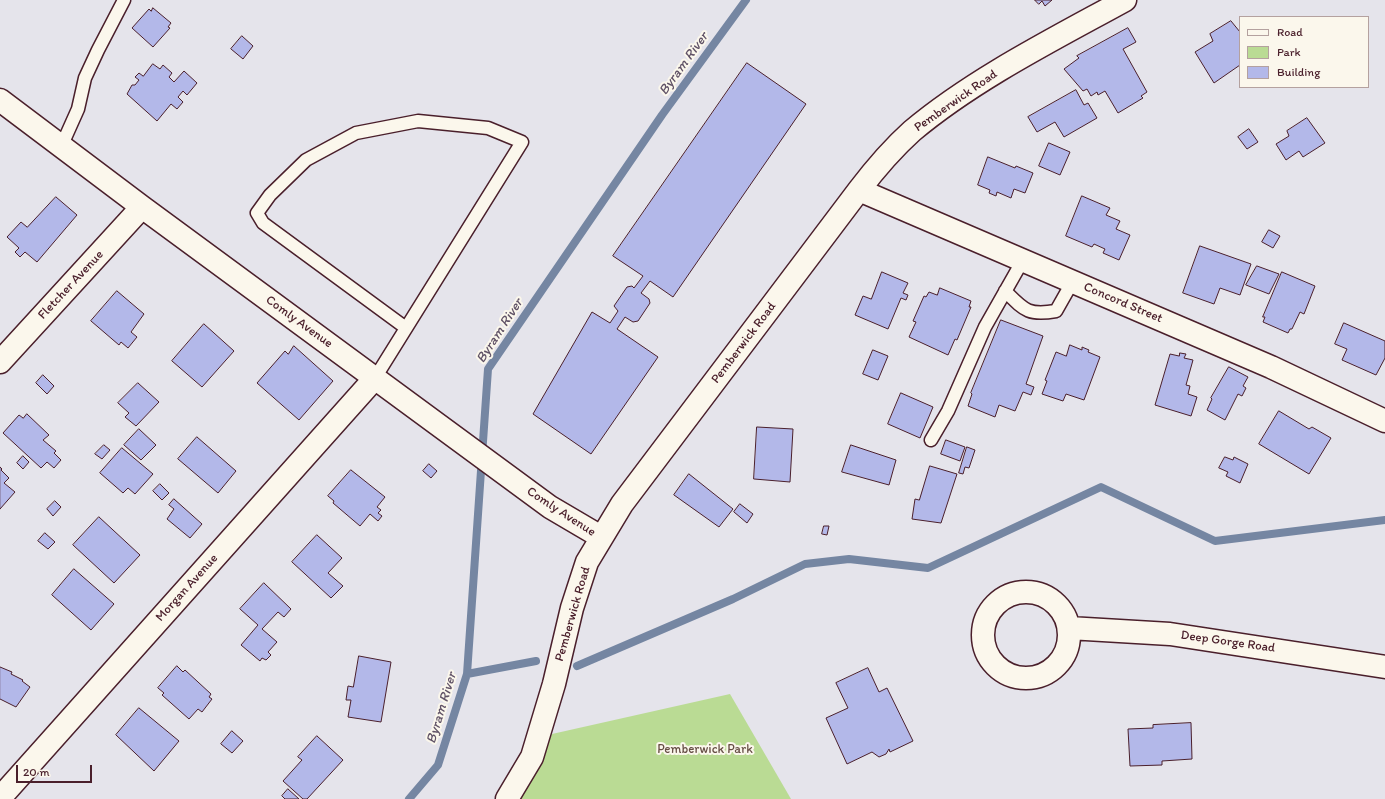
<!DOCTYPE html>
<html>
<head>
<meta charset="utf-8">
<style>
	body { margin:0 }
	#map { position:relative; width:1385px; height:799px; overflow:hidden; background:#e5e4eb; font-family:Itim,sans-serif }
	canvas { display:block }
	.legend { position:absolute; left:1239px; top:16px; width:130px; height:72px; box-sizing:border-box; background:#fbf7ec; border:1px solid #b4a19f; margin:0; padding:5px 7px; list-style:none; font-size:12px; color:#4a1f2b }
	.legend li { display:flex; align-items:center; gap:8px; height:20px }
	.legend b { width:20px; border:1px solid #b4a19f }
	.scale { position:absolute; left:16px; top:765px; width:76px; height:18px; box-sizing:border-box; border:2px solid #4a1f2b; border-top:0; padding-left:5px; font-size:12px; line-height:14px; white-space:nowrap; color:#4a1f2b; -webkit-text-stroke:3px #fbf7ec; paint-order:stroke }
</style>
</head>
<body>
<div id="map">
<canvas width="1385" height="799"></canvas>
<ul class="legend">
<li><b style="height:5px;background:#fbf7ec"></b>Road</li>
<li><b style="height:11px;background:#badb94"></b>Park</li>
<li><b style="height:11px;background:#b3b8e9"></b>Building</li>
</ul>
<div class="scale">20 m</div>
</div>
<script>
const g = document.querySelector('canvas').getContext('2d');
g.lineJoin = 'round';
function fill(path, color) { g.fillStyle = color; g.fill(path, 'evenodd'); }
function stroke(path, color, width, dash) { g.strokeStyle = color; g.lineWidth = width; g.lineCap = dash ? 'butt' : 'round'; g.setLineDash(dash || []); g.stroke(path); }
function label(font, color, halo, rows, align = 'center') {
  g.font = font + ' Itim,sans-serif'; g.lineWidth = 4; g.setLineDash([]); g.textBaseline = 'middle'; g.strokeStyle = halo; g.fillStyle = color; for (const [text, x, y, turn = 0] of rows) {
    g.save(); g.translate(x, y); g.rotate((+turn || 0) * Math.PI / 180); g.textAlign = isNaN(turn) ? turn : align; if (halo) g.strokeText(text, 0, 0); g.fillText(text, 0, 0); g.restore();
  }
}
fill(new Path2D(`
	M 730,694 L 791,799 L 520,799 L 552,734 Z`), '#badb94');
stroke(new Path2D(`
	M 577,666 L 733,599 L 805,564 L 849,559 L 928,568 L 1101,487 L 1215,541 L 1385,520
	M 467,674 L 536,661
	M 409,799 L 438,765 L 467,674 L 488,369 L 662,115 L 746,0`), '#7586a2', 8);
const building = new Path2D(`
	M 1035,0 L 1052,0 L 1045,6 L 1042,1 L 1039,4 Z
	M 153,8 L 171,23 L 168,27 L 170,28 L 153,47 L 132,28 L 149,9 L 151,11 Z
	M 1231,21 L 1240,32 L 1240,65 L 1214,83 L 1195,52 L 1213,41 L 1210,34 Z
	M 1128,28 L 1136,42 L 1123,49 L 1147,92 L 1141,96 L 1143,98 L 1118,113 L 1105,91 L 1098,95 L 1097,92 L 1091,96 L 1087,89 L 1083,91 L 1064,69 L 1079,58 L 1077,56 Z
	M 242,36 L 253,46 L 243,59 L 231,49 Z
	M 747,63 L 806,104 L 673,297 L 650,281 L 641,293 L 649,299 L 650,303 L 638,321 L 633,322 L 625,317 L 617,329 L 658,357 L 591,454 L 533,414 L 592,312 L 610,323 L 618,311 L 614,306 L 627,287 L 632,286 L 634,288 L 643,276 L 613,256 Z
	M 153,64 L 160,69 L 163,65 L 172,73 L 169,77 L 174,82 L 184,71 L 197,83 L 187,95 L 183,91 L 178,97 L 183,102 L 177,109 L 171,104 L 157,121 L 127,94 L 132,85 L 135,85 L 139,80 L 135,77 L 139,73 L 143,76 Z
	M 1076,90 L 1084,105 L 1088,103 L 1097,118 L 1064,137 L 1055,122 L 1037,132 L 1028,117 Z
	M 1307,118 L 1325,143 L 1303,157 L 1299,151 L 1286,160 L 1276,144 L 1289,136 L 1287,131 Z
	M 1249,129 L 1258,142 L 1247,149 L 1238,137 Z
	M 1049,143 L 1070,152 L 1060,175 L 1039,166 Z
	M 988,157 L 1015,168 L 1016,166 L 1033,173 L 1025,193 L 1014,189 L 1011,198 L 997,192 L 996,196 L 989,193 L 990,190 L 978,185 Z
	M 1082,196 L 1110,208 L 1106,215 L 1120,221 L 1116,229 L 1130,235 L 1119,260 L 1103,253 L 1105,249 L 1094,244 L 1092,247 L 1066,236 Z
	M 56,197 L 77,215 L 37,262 L 25,252 L 20,257 L 15,252 L 19,248 L 7,237 L 21,222 L 27,227 Z
	M 1269,230 L 1280,236 L 1273,248 L 1262,242 Z
	M 1200,246 L 1251,264 L 1240,295 L 1220,288 L 1214,304 L 1183,293 Z
	M 1257,266 L 1279,274 L 1269,294 L 1246,285 Z
	M 882,272 L 908,283 L 903,293 L 908,295 L 906,300 L 901,298 L 888,329 L 855,315 L 863,296 L 871,299 Z
	M 1282,272 L 1315,286 L 1304,314 L 1300,312 L 1292,329 L 1290,329 L 1288,333 L 1263,322 L 1265,317 L 1263,317 Z
	M 940,288 L 971,301 L 969,307 L 971,307 L 957,340 L 955,339 L 948,355 L 909,337 L 916,322 L 913,321 L 924,296 L 926,297 L 929,292 L 937,295 Z
	M 117,291 L 144,314 L 131,332 L 137,337 L 128,348 L 121,342 L 119,345 L 91,321 Z
	M 1001,320 L 1043,336 L 1026,384 L 1034,387 L 1031,395 L 1023,392 L 1015,411 L 999,405 L 995,417 L 968,406 L 972,394 L 971,393 Z
	M 1344,323 L 1385,341 L 1385,358 L 1376,375 L 1342,360 L 1347,349 L 1335,344 Z
	M 204,324 L 234,351 L 202,387 L 172,361 Z
	M 1070,345 L 1082,350 L 1082,347 L 1089,350 L 1088,352 L 1100,357 L 1084,400 L 1066,394 L 1063,401 L 1042,394 L 1047,381 L 1045,380 L 1056,352 L 1066,356 Z
	M 294,346 L 333,381 L 299,420 L 257,383 L 285,351 L 288,354 Z
	M 873,350 L 888,356 L 878,380 L 863,374 Z
	M 1180,353 L 1186,354 L 1184,358 L 1193,360 L 1186,385 L 1190,386 L 1188,394 L 1197,397 L 1191,416 L 1155,405 L 1170,354 L 1179,356 Z
	M 1229,367 L 1248,377 L 1243,386 L 1246,388 L 1242,396 L 1238,394 L 1225,420 L 1207,410 L 1212,399 L 1211,398 Z
	M 43,375 L 54,386 L 47,394 L 36,383 Z
	M 138,383 L 159,402 L 136,426 L 125,417 L 129,413 L 118,403 Z
	M 901,393 L 933,407 L 920,438 L 888,424 Z
	M 1279,411 L 1309,429 L 1312,427 L 1331,438 L 1309,474 L 1259,444 Z
	M 27,414 L 49,435 L 43,440 L 56,451 L 54,453 L 61,460 L 54,468 L 47,462 L 41,468 L 3,433 L 19,415 L 23,418 Z
	M 757,427 L 793,429 L 790,482 L 754,479 Z
	M 139,429 L 156,445 L 141,460 L 124,445 Z
	M 197,437 L 236,471 L 218,493 L 178,459 Z
	M 946,440 L 965,447 L 960,461 L 941,454 Z
	M 104,445 L 110,450 L 102,459 L 95,454 Z
	M 851,445 L 896,460 L 889,485 L 842,472 Z
	M 967,447 L 975,450 L 969,468 L 965,467 L 963,474 L 959,473 Z
	M 122,448 L 153,474 L 135,494 L 128,488 L 123,493 L 100,473 Z
	M 23,456 L 29,462 L 23,469 L 17,463 Z
	M 1225,457 L 1233,460 L 1234,457 L 1248,464 L 1240,483 L 1226,476 L 1228,472 L 1219,468 Z
	M 429,464 L 437,471 L 431,478 L 423,471 Z
	M 930,466 L 957,474 L 941,523 L 912,519 L 915,499 L 919,500 Z
	M 0,467 L 2,469 L 1,470 L 9,478 L 4,483 L 15,492 L 0,509 Z
	M 351,470 L 385,497 L 377,507 L 381,510 L 378,513 L 382,516 L 378,521 L 370,514 L 360,526 L 333,503 L 334,501 L 328,496 Z
	M 689,474 L 733,509 L 719,527 L 674,495 Z
	M 160,484 L 169,493 L 162,500 L 153,491 Z
	M 174,499 L 202,524 L 190,538 L 167,519 L 174,509 L 169,505 Z
	M 55,501 L 61,507 L 53,516 L 47,509 Z
	M 740,504 L 753,514 L 747,523 L 734,512 Z
	M 99,517 L 140,555 L 114,583 L 73,545 Z
	M 824,526 L 829,526 L 827,535 L 822,534 Z
	M 45,533 L 55,542 L 48,549 L 38,541 Z
	M 317,535 L 342,558 L 328,573 L 343,586 L 331,598 L 292,562 Z
	M 74,569 L 114,604 L 91,630 L 52,595 Z
	M 264,583 L 291,609 L 284,617 L 278,612 L 262,629 L 277,642 L 268,652 L 271,655 L 266,660 L 262,658 L 260,661 L 241,645 L 258,625 L 240,609 Z
	M 359,656 L 391,662 L 381,722 L 348,717 L 351,700 L 346,700 L 348,686 L 353,687 Z
	M 177,666 L 183,672 L 185,670 L 211,694 L 209,697 L 212,699 L 202,712 L 198,709 L 189,719 L 162,695 L 164,693 L 158,688 Z
	M 0,667 L 12,672 L 11,674 L 23,680 L 22,681 L 30,687 L 16,707 L 0,699 Z
	M 868,668 L 879,692 L 887,688 L 913,741 L 890,752 L 889,749 L 886,754 L 879,757 L 872,752 L 847,764 L 826,718 L 848,708 L 836,683 Z
	M 139,708 L 179,741 L 154,771 L 116,735 Z
	M 1191,723 L 1192,759 L 1162,761 L 1162,765 L 1130,766 L 1128,729 L 1153,728 L 1153,725 Z
	M 232,731 L 243,741 L 232,753 L 221,744 Z
	M 317,736 L 343,760 L 307,799 L 303,799 L 283,781 L 302,760 L 298,757 Z
	M 288,789 L 299,799 L 285,799 L 282,796 Z`);
fill(building, '#b3b8e9');
stroke(building, '#4a1f2b', 1);
const service = new Path2D(`
	M 61,147 L 78,109 L 85,78 L 98,50 L 124,0
	M 1005,291 C 1024,310 1028,316 1056,311 L 1073,281
	M 375,378 L 522,142 L 488,128 L 418,121 L 356,133 L 306,160 L 270,195 L 257,213 L 263,223 L 406,328
	M 931,440 L 948,411 L 985,327 L 1023,260`);
const minor = new Path2D(`
	M 0,100 L 142,207 L 550,507 L 601,537
	M 859,190 L 1271,367 L 1385,421
	M 0,362 L 142,207
	M983 635a43 43 0 1 1 86 0a43 43 0 1 1-86 0Z
	M 1069,628 L 1170,634 L 1385,667
	M 0,798 L 375,378
	M 507,799 L 532,757 L 554,684 L 572,608 L 587,562 L 622,504 L 859,190 C 875,169 892,149 912,131 C 974,79 1054,39 1125,0`);
stroke(service, '#4a1f2b', 15);
stroke(minor, '#4a1f2b', 25);
stroke(service, '#fbf7ec', 12);
stroke(minor, '#fbf7ec', 22);
label('13px', '#4a1f2b', '#fbf7ec', [
	["Pemberwick Road",956,101,-35],
	["Fletcher Avenue",71,285,-47],
	["Concord Street",1123,303,23],
	["Comly Avenue",299,322,36],
	["Pemberwick Road",744,343,-53],
	["Comly Avenue",561,512,33],
	["Morgan Avenue",187,588,-48],
	["Pemberwick Road",573,614,-74],
	["Deep Gorge Road",1228,642,8]
]);
label('13px', '#664e45', '#fbf7ec', [
	["Pemberwick Park",705,750]
]);
label('italic 14px', '#605266', '#fbf7ec', [
	["Byram River",684,64,-54],
	["Byram River",500,331,-57],
	["Byram River",442,708,-73]
]);
</script>
</body>
</html>
